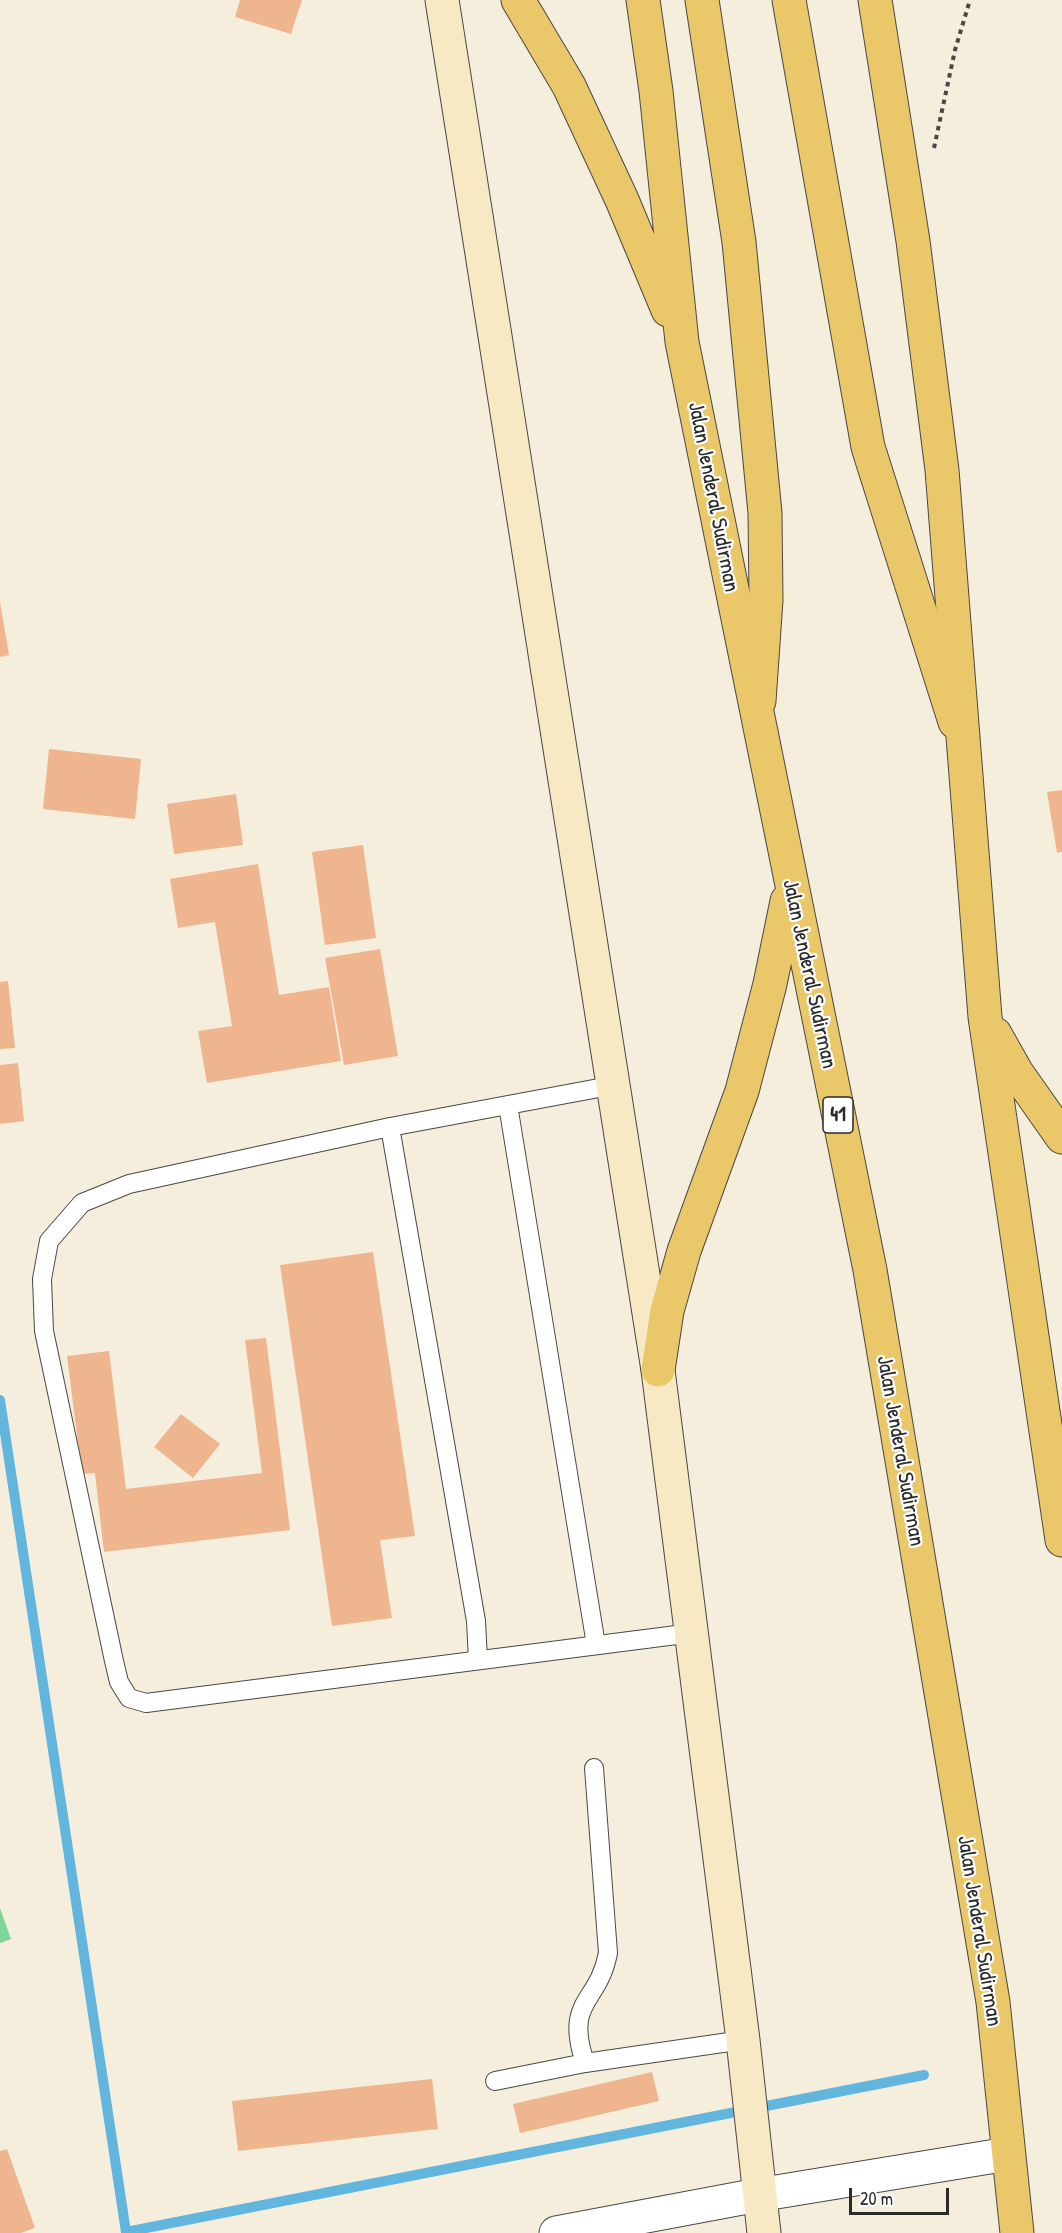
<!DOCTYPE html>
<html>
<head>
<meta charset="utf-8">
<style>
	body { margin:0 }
	#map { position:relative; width:1062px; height:2233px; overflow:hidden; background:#f6eedc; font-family:"Patrick Hand",sans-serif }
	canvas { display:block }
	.scale { position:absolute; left:849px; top:2188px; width:100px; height:27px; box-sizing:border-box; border:3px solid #2b2b2b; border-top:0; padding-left:8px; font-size:18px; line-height:21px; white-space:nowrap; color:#2b2b2b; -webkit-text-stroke:4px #fff; paint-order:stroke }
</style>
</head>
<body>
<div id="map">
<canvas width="1062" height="2233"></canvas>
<div class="scale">20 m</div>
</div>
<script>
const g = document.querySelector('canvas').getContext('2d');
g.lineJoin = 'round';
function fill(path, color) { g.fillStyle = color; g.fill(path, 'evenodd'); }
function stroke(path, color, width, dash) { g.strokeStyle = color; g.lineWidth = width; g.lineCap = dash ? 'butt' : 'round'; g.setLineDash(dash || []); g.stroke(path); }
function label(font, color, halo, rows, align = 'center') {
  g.font = font + ' "Patrick Hand",sans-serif'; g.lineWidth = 4.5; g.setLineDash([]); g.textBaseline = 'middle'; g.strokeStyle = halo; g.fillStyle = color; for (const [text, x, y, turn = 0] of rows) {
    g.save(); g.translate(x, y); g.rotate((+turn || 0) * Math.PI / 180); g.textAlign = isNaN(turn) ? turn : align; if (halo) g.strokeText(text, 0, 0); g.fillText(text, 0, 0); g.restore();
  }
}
fill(new Path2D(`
	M 0,1908 L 11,1939 L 0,1943 Z`), '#7ed599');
stroke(new Path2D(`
	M 0,1400 L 126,2232 L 924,2075`), '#62b6de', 10);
fill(new Path2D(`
	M 240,0 L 302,0 L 291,34 L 235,17 Z
	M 0,602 L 9,655 L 0,657 Z
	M 49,749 L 141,759 L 135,819 L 43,809 Z
	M 1062,790 L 1062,852 L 1057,853 L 1047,792 Z
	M 236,794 L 243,845 L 174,854 L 167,804 Z
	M 363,845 L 376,938 L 325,945 L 312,852 Z
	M 258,864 L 279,995 L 329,987 L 341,1061 L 207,1083 L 198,1031 L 232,1026 L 215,922 L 178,928 L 170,879 Z
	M 380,949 L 398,1056 L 344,1065 L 325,958 Z
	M 8,981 L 15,1048 L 0,1049 L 0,982 Z
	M 18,1063 L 24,1121 L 0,1124 L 0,1065 Z
	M 373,1252 L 415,1536 L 380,1540 L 392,1618 L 332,1626 L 280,1265 Z
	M 266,1338 L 290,1530 L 104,1552 L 95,1473 L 82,1474 L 67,1356 L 109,1351 L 126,1489 L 262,1473 L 245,1340 Z
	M 181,1414 L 220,1444 L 193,1478 L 154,1447 Z
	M 652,2072 L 659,2101 L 520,2133 L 513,2104 Z
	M 432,2079 L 438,2129 L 238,2151 L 232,2101 Z
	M 7,2149 L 35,2228 L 21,2233 L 0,2233 L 0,2151 Z`), '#eeb58e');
const lane = new Path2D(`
	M 615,1085 L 390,1127 L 129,1184 L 82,1203 L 49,1241 L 42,1279 L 44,1331 L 114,1661 L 119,1682 L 129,1698 L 146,1703 L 692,1633
	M 508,1105 L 596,1645
	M 390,1127 L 476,1621 L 478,1660
	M 585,2063 C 564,1999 598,2005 608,1953 L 594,1768
	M 495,2081 L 585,2063 L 743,2040`);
const street = new Path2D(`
	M 556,2233 L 758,2195 L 1008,2154`);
const secondary = new Path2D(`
	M 442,0 L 658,1370 L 743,2040 L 764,2233`);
const primary = new Path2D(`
	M 702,0 L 739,242 L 765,513 L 766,600 L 759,701
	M 789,0 L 868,447 L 955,722`);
const highway = new Path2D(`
	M 518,0 L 569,86 L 622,200 L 668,310
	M 643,0 L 656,91 L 682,342 L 870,1270 L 993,2002 L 1017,2233
	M 875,0 L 913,241 L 942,470 L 985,1017 L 1062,1540
	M 995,1034 L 1017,1073 L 1062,1137
	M 658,1370 L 667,1311 L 684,1251 L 742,1091 L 770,984 L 787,901`);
stroke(lane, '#494846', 20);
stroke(street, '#494846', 35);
stroke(secondary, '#494846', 35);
stroke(primary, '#494846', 35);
stroke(highway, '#494846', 35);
stroke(new Path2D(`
	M 934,148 L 955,50 L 970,0`), '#494846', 4, [4.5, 4.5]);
stroke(lane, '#fff', 18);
stroke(street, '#fff', 33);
stroke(secondary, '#f7e9c3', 33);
stroke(primary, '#eac769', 33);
stroke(highway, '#eac769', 33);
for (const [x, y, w] of [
	[838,1115,30]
]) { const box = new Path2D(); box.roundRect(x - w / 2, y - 18, w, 36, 4.5); g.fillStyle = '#fff'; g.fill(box); stroke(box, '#2b2b2b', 1.5); }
label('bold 21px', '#2b2b2b', null, [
	["41",838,1115]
]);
label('22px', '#2b2b2b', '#fff', [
	["Jalan Jenderal Sudirman",713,497,79],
	["Jalan Jenderal Sudirman",809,974,78],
	["Jalan Jenderal Sudirman",900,1451,80],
	["Jalan Jenderal Sudirman",979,1931,81]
]);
</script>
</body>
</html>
